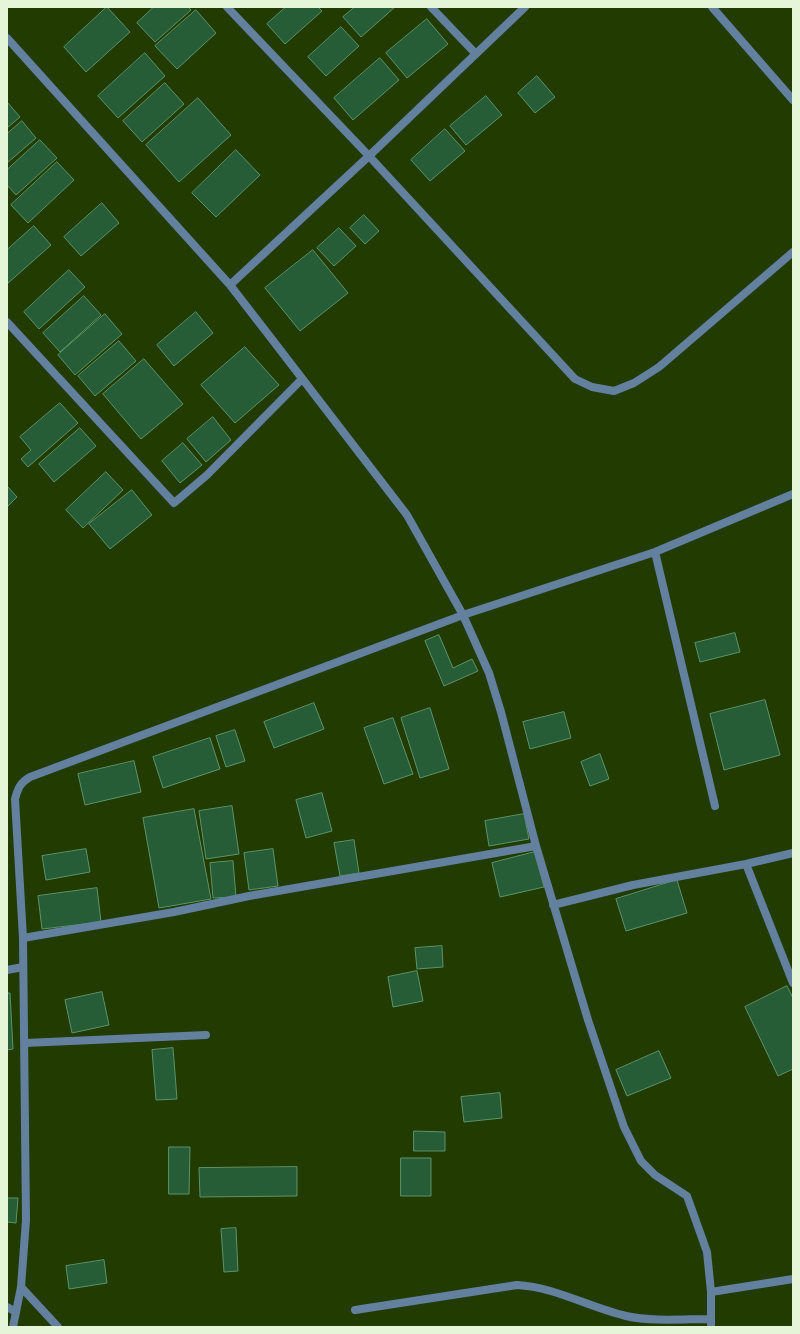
<!DOCTYPE html>
<html>
<head>
<meta charset="utf-8">
<style>
	body { margin:0 }
	#map { position:relative; width:800px; height:1334px; overflow:hidden; background:#223b00; font-family:"Nunito Sans",sans-serif }
	canvas { display:block }
	.frame { position:absolute; inset:0; border:8px solid #e5f5d7; pointer-events:none }
</style>
</head>
<body>
<div id="map">
<canvas width="800" height="1334"></canvas>
<div class="frame"></div>
</div>
<script>
const g = document.querySelector('canvas').getContext('2d');
g.lineJoin = 'round';
function fill(path, color) { g.fillStyle = color; g.fill(path, 'evenodd'); }
function stroke(path, color, width, dash) { g.strokeStyle = color; g.lineWidth = width; g.lineCap = dash ? 'butt' : 'round'; g.setLineDash(dash || []); g.stroke(path); }
const building = new Path2D(`
	M 107,7 L 130,32 L 86,72 L 64,47 Z
	M 154,7 L 188,7 L 191,10 L 155,42 L 137,23 Z
	M 286,7 L 318,7 L 322,11 L 285,44 L 267,24 Z
	M 355,7 L 395,7 L 361,37 L 343,17 Z
	M 196,10 L 216,33 L 177,69 L 155,46 Z
	M 427,19 L 448,44 L 407,78 L 386,53 Z
	M 341,27 L 359,46 L 326,76 L 308,57 Z
	M 145,53 L 165,76 L 118,118 L 98,96 Z
	M 380,58 L 399,80 L 353,120 L 334,98 Z
	M 537,76 L 555,97 L 535,113 L 518,93 Z
	M 165,83 L 184,104 L 142,142 L 123,121 Z
	M 486,96 L 502,115 L 466,145 L 450,126 Z
	M 198,98 L 231,135 L 179,182 L 146,145 Z
	M 7,102 L 20,117 L 7,128 Z
	M 22,121 L 36,138 L 7,163 L 7,134 Z
	M 445,129 L 465,151 L 430,181 L 411,160 Z
	M 40,140 L 57,158 L 16,195 L 7,185 L 7,170 Z
	M 236,150 L 260,175 L 216,217 L 192,193 Z
	M 57,162 L 74,180 L 28,223 L 11,205 Z
	M 102,203 L 119,223 L 81,256 L 64,237 Z
	M 364,215 L 379,231 L 365,244 L 350,228 Z
	M 34,226 L 51,245 L 7,284 L 7,250 Z
	M 339,228 L 356,246 L 334,266 L 317,248 Z
	M 313,250 L 348,293 L 300,331 L 265,288 Z
	M 69,270 L 85,287 L 39,329 L 24,312 Z
	M 84,296 L 101,315 L 60,352 L 43,333 Z
	M 196,312 L 213,333 L 174,366 L 157,345 Z
	M 105,314 L 122,334 L 75,375 L 58,355 Z
	M 119,341 L 136,361 L 95,396 L 78,376 Z
	M 245,347 L 279,385 L 235,423 L 201,385 Z
	M 144,359 L 183,404 L 141,439 L 103,394 Z
	M 60,403 L 78,423 L 28,467 L 21,459 L 31,450 L 20,437 Z
	M 213,417 L 231,440 L 206,462 L 187,439 Z
	M 80,428 L 96,446 L 54,482 L 39,464 Z
	M 183,443 L 202,465 L 180,483 L 162,461 Z
	M 106,472 L 123,490 L 83,528 L 66,510 Z
	M 7,486 L 17,497 L 7,507 Z
	M 132,490 L 152,515 L 110,549 L 89,524 Z
	M 735,633 L 740,652 L 700,662 L 695,643 Z
	M 439,635 L 453,668 L 472,659 L 478,671 L 444,686 L 425,641 Z
	M 765,700 L 780,755 L 724,770 L 710,714 Z
	M 314,703 L 324,729 L 274,748 L 264,722 Z
	M 430,708 L 449,769 L 420,778 L 401,718 Z
	M 564,712 L 571,738 L 530,749 L 523,722 Z
	M 393,718 L 413,774 L 384,784 L 364,728 Z
	M 235,730 L 245,761 L 226,767 L 216,736 Z
	M 210,738 L 220,769 L 163,788 L 153,757 Z
	M 600,754 L 609,779 L 590,786 L 581,762 Z
	M 134,761 L 141,792 L 85,805 L 78,774 Z
	M 322,793 L 332,831 L 306,838 L 296,800 Z
	M 232,806 L 239,854 L 206,859 L 199,811 Z
	M 194,809 L 211,899 L 159,908 L 143,818 Z
	M 524,814 L 529,839 L 489,846 L 485,821 Z
	M 354,840 L 359,873 L 340,876 L 334,843 Z
	M 86,849 L 90,872 L 46,880 L 42,856 Z
	M 273,849 L 278,886 L 249,890 L 244,853 Z
	M 535,852 L 544,887 L 500,897 L 492,863 Z
	M 233,861 L 236,897 L 213,898 L 210,863 Z
	M 677,880 L 687,913 L 626,931 L 616,899 Z
	M 97,888 L 101,922 L 42,929 L 38,896 Z
	M 442,946 L 443,967 L 417,969 L 415,948 Z
	M 417,971 L 423,1001 L 393,1007 L 388,977 Z
	M 787,986 L 793,998 L 793,1069 L 778,1076 L 745,1007 Z
	M 102,992 L 109,1025 L 72,1033 L 65,1000 Z
	M 7,993 L 10,993 L 13,1049 L 7,1050 Z
	M 173,1048 L 177,1099 L 156,1100 L 152,1050 Z
	M 659,1051 L 671,1078 L 627,1096 L 616,1070 Z
	M 500,1093 L 502,1118 L 464,1122 L 461,1097 Z
	M 414,1131 L 445,1132 L 445,1151 L 414,1151 Z
	M 169,1147 L 190,1147 L 189,1194 L 169,1194 Z
	M 401,1158 L 431,1158 L 431,1196 L 401,1196 Z
	M 297,1167 L 297,1196 L 200,1197 L 199,1168 Z
	M 7,1198 L 18,1198 L 16,1223 L 7,1222 Z
	M 236,1228 L 238,1271 L 224,1272 L 221,1229 Z
	M 104,1260 L 107,1283 L 69,1289 L 66,1266 Z`);
fill(building, '#265d36');
stroke(building, '#5c946a', 1);
stroke(new Path2D(`
	M 7,970 L 23,967
	M 25,1043 L 206,1035`), '#63809e', 8);
stroke(new Path2D(`
	M 227,7 L 369,156 L 575,379 L 592,387 L 614,391 L 634,383 L 659,367 L 793,252
	M 431,7 L 476,54
	M 712,7 L 793,100
	M 7,38 L 230,285 L 271,338 L 407,515 L 463,615 L 489,673 L 501,712 L 536,846 L 588,1020 L 624,1127 L 641,1161 L 655,1175 L 687,1196 L 707,1252 L 711,1292 L 711,1327
	M 230,285 L 369,156 L 525,7
	M 7,322 L 174,503 L 207,475 L 302,379
	M 655,552 L 715,806
	M 746,864 L 793,983
	M 553,905 L 633,885 L 746,864 L 793,853
	M 23,938 L 174,912 L 249,896 L 536,846
	M 21,1287 L 58,1327
	M 711,1292 L 793,1279
	M 7,1307 L 16,1312
	M 355,1310 L 517,1285 C 555,1287 588,1307 626,1316 C 653,1322 683,1319 711,1319
	M 13,1327 L 21,1287 L 26,1220 L 23,938 L 15,799 C 18,788 20,783 30,777 L 463,615 L 655,552 L 793,494`), '#63809e', 8);
</script>
</body>
</html>
